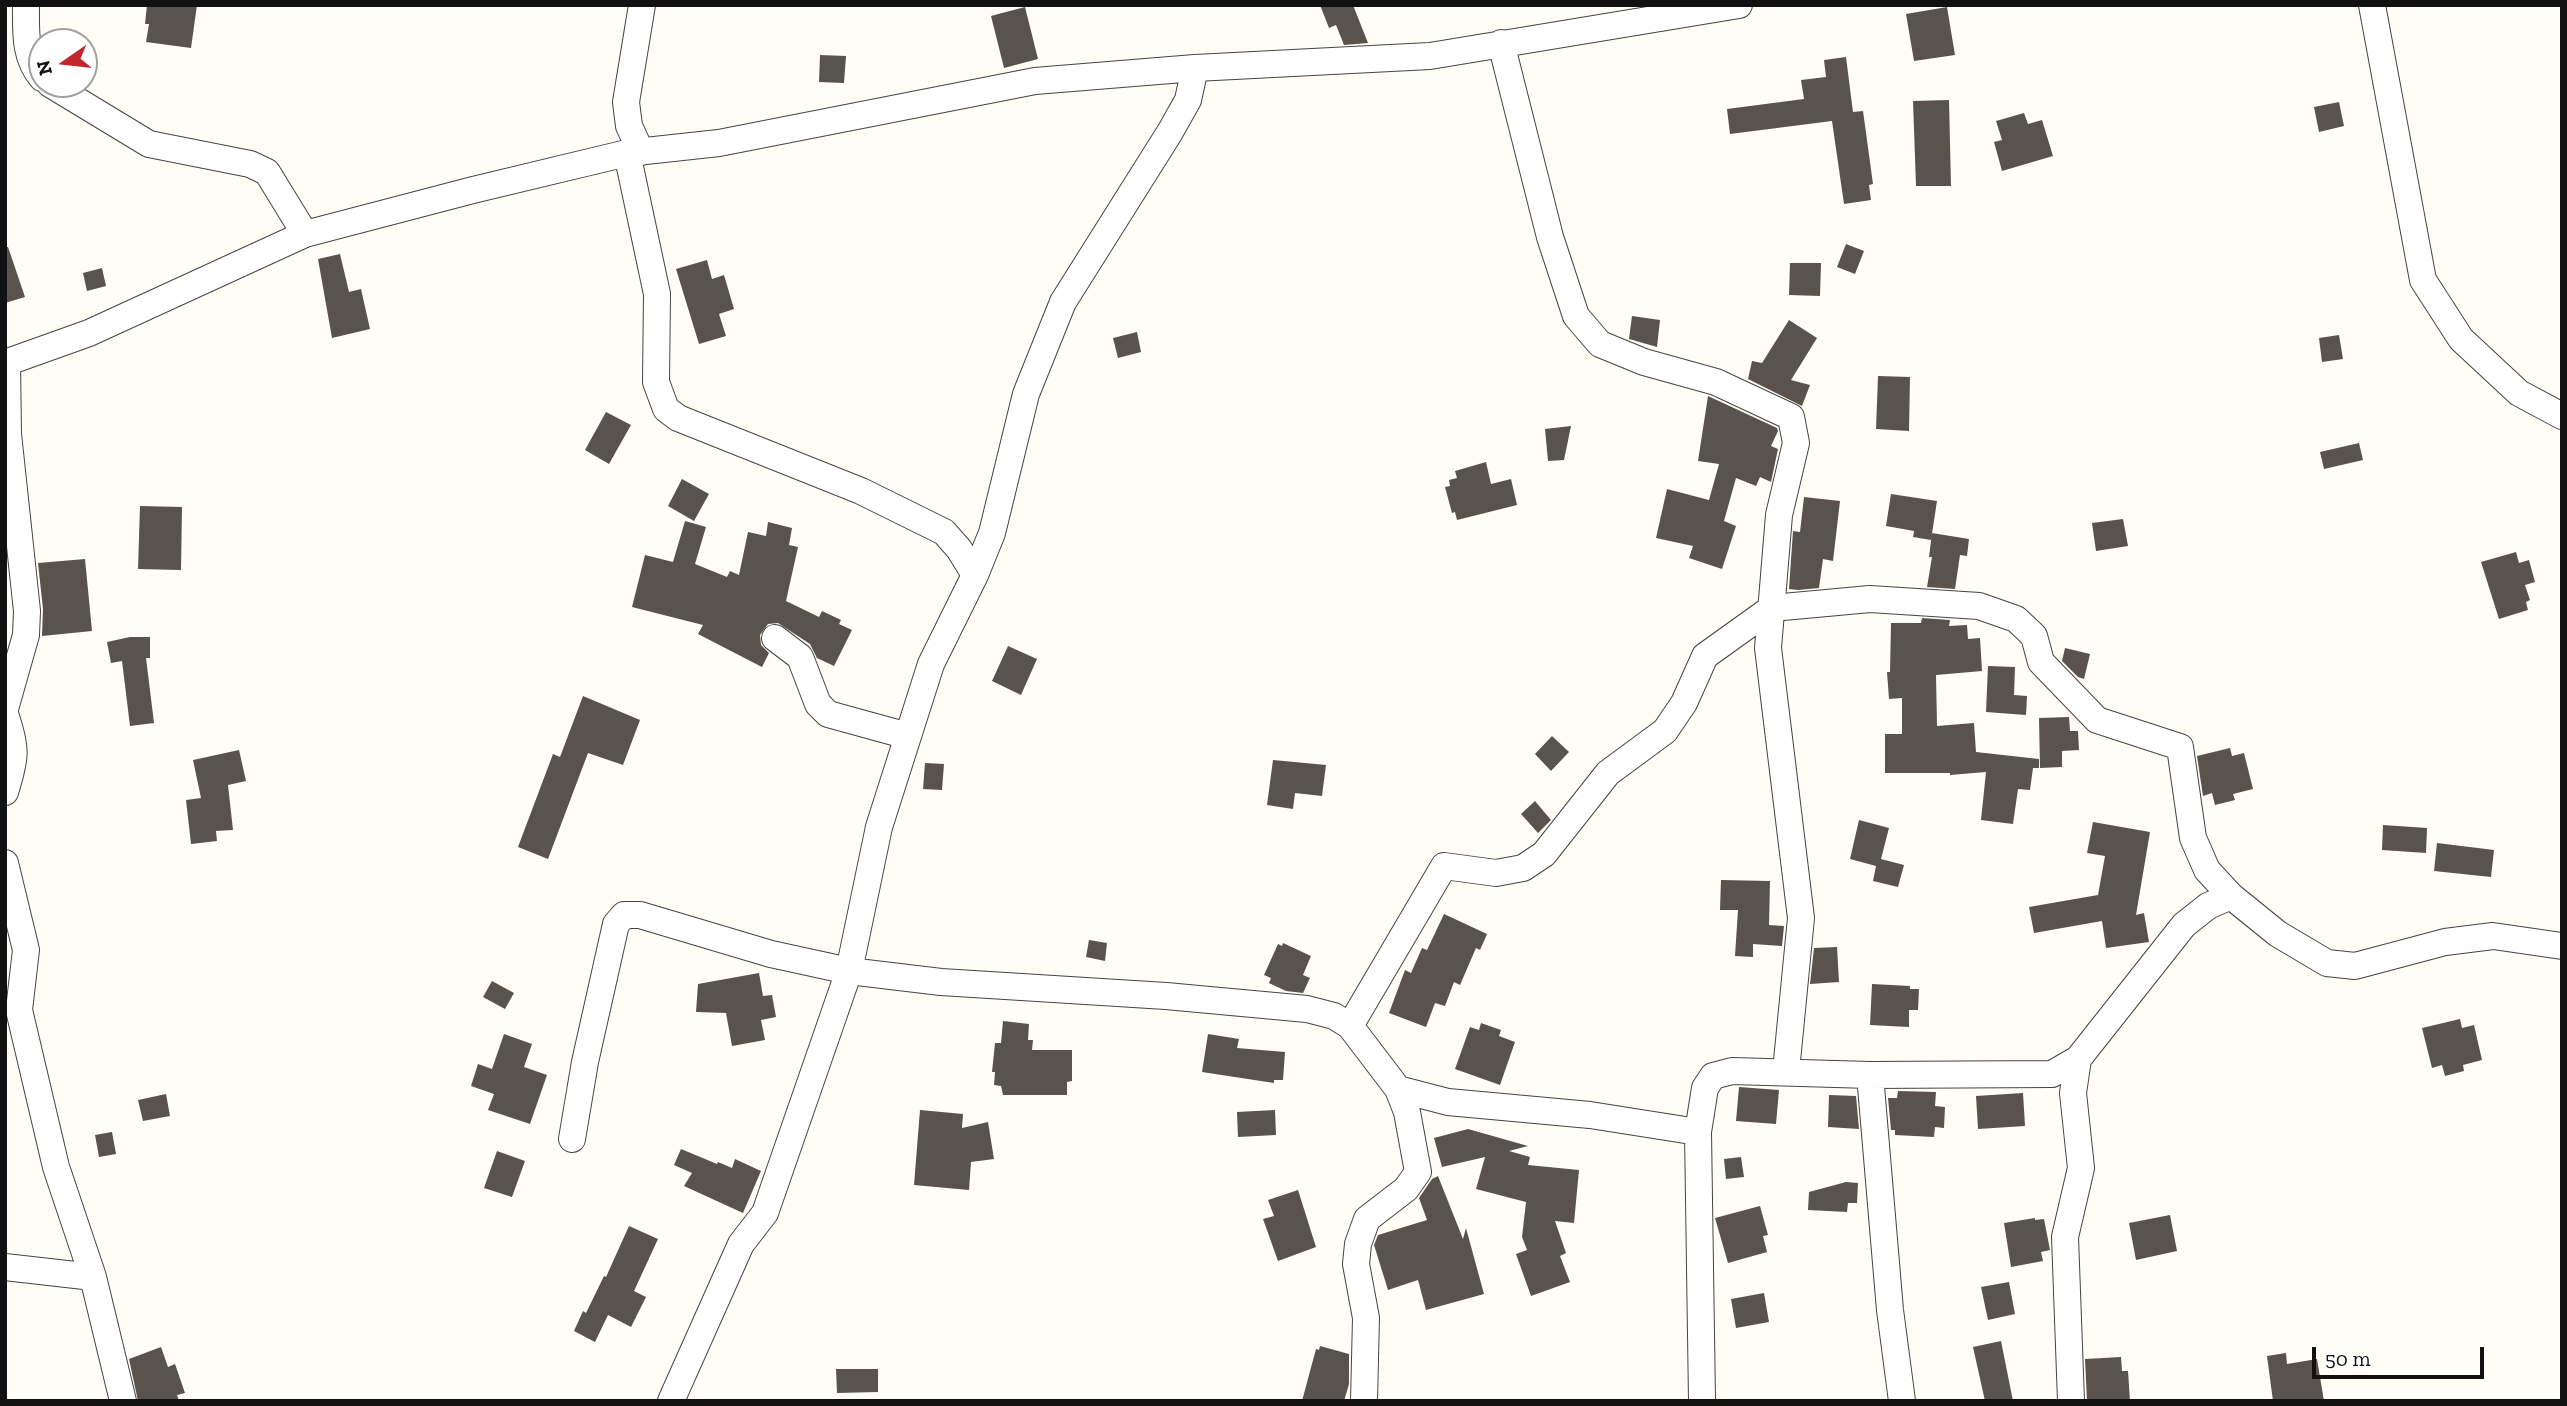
<!DOCTYPE html>
<html>
<head>
<meta charset="utf-8">
<style>
	body { margin:0 }
	#map { position:relative; width:2567px; height:1406px; overflow:hidden; background:#fffdf5; font-family:"Zilla Slab",serif }
	canvas { display:block }
	.frame { position:absolute; inset:0; border:7px solid #111; pointer-events:none }
	.north { position:absolute; left:28px; top:28px; width:70px; height:70px; box-sizing:border-box; background:#fff; border:2px solid #a0a0a0; border-radius:50%; rotate:256deg; font-size:19px; font-weight:700; line-height:28px; text-align:center; color:#111 }
	.north::after { content:''; display:block; margin:auto; width:24px; height:32px; background:#c4262e; clip-path:polygon(50% 0,100% 100%,50% 72%,0 100%) }
	.scale { position:absolute; left:2312px; top:1347px; width:172px; height:32px; box-sizing:border-box; border:4px solid #111; border-top:0; padding-left:9px; font-size:21px; line-height:24px; white-space:nowrap; color:#111; -webkit-text-stroke:5px #fff; paint-order:stroke }
</style>
</head>
<body>
<div id="map">
<canvas width="2567" height="1406"></canvas>
<div class="frame"></div>
<div class="north">N</div>
<div class="scale">50 m</div>
</div>
<script>
const g = document.querySelector('canvas').getContext('2d');
g.lineJoin = 'round';
function fill(path, color) { g.fillStyle = color; g.fill(path, 'evenodd'); }
function stroke(path, color, width, dash) { g.strokeStyle = color; g.lineWidth = width; g.lineCap = dash ? 'butt' : 'round'; g.setLineDash(dash || []); g.stroke(path); }
fill(new Path2D(`
	M 147,5 L 197,5 L 191,48 L 146,42 L 149,24 L 145,24 Z
	M 1320,5 L 1353,5 L 1368,43 L 1344,45 L 1336,25 L 1329,28 Z
	M 1025,7 L 1038,59 L 1004,68 L 991,16 Z
	M 1947,7 L 1955,55 L 1914,61 L 1906,14 Z
	M 820,55 L 846,56 L 844,83 L 819,82 Z
	M 1846,57 L 1853,112 L 1863,111 L 1873,184 L 1869,185 L 1871,200 L 1844,204 L 1832,121 L 1730,134 L 1727,109 L 1804,99 L 1801,80 L 1826,77 L 1824,60 Z
	M 1949,100 L 1951,186 L 1916,186 L 1913,101 Z
	M 2339,102 L 2344,126 L 2319,132 L 2314,107 Z
	M 2024,113 L 2028,124 L 2042,120 L 2053,156 L 2002,171 L 1994,142 L 2002,140 L 1996,121 Z
	M 1846,244 L 1864,251 L 1855,274 L 1837,267 Z
	M 5,247 L 8,247 L 25,297 L 5,303 Z
	M 340,254 L 349,292 L 361,289 L 370,329 L 332,338 L 318,259 Z
	M 707,260 L 712,279 L 724,275 L 734,309 L 719,314 L 726,336 L 699,344 L 676,269 Z
	M 1790,263 L 1821,263 L 1820,296 L 1789,295 Z
	M 102,268 L 106,286 L 87,291 L 83,273 Z
	M 1632,316 L 1660,320 L 1657,347 L 1629,339 Z
	M 1789,320 L 1817,338 L 1791,380 L 1810,385 L 1802,406 L 1748,379 L 1752,361 L 1762,363 Z
	M 1137,332 L 1141,352 L 1118,358 L 1113,338 Z
	M 2339,335 L 2343,359 L 2322,362 L 2319,338 Z
	M 1878,376 L 1910,377 L 1909,431 L 1876,429 Z
	M 1708,396 L 1777,428 L 1778,431 L 1771,446 L 1778,449 L 1771,482 L 1760,477 L 1756,486 L 1736,478 L 1724,521 L 1736,526 L 1722,569 L 1689,558 L 1693,546 L 1656,538 L 1667,489 L 1709,500 L 1719,464 L 1698,461 Z
	M 606,412 L 631,425 L 609,464 L 585,450 Z
	M 1571,426 L 1564,460 L 1548,461 L 1545,429 Z
	M 2359,443 L 2363,460 L 2324,469 L 2320,452 Z
	M 1486,462 L 1491,484 L 1511,479 L 1517,505 L 1457,520 L 1455,512 L 1452,513 L 1445,487 L 1450,486 L 1449,480 L 1457,478 L 1455,471 Z
	M 682,479 L 709,494 L 694,521 L 668,506 Z
	M 1891,494 L 1937,501 L 1931,540 L 1913,537 L 1914,531 L 1886,526 Z
	M 1804,497 L 1840,501 L 1833,561 L 1823,559 L 1819,588 L 1798,590 L 1789,589 L 1793,531 L 1800,532 Z
	M 140,506 L 182,507 L 181,570 L 138,569 Z
	M 2123,519 L 2128,546 L 2096,551 L 2092,523 Z
	M 685,521 L 706,527 L 695,564 L 727,577 L 730,571 L 739,575 L 748,532 L 766,536 L 768,522 L 792,528 L 789,545 L 798,547 L 786,601 L 819,617 L 822,611 L 841,620 L 839,624 L 852,630 L 834,666 L 817,658 L 810,644 L 778,623 L 768,624 L 760,635 L 761,645 L 769,653 L 762,667 L 698,634 L 703,625 L 632,607 L 645,555 L 673,562 Z
	M 1932,533 L 1969,539 L 1967,556 L 1960,555 L 1955,589 L 1927,587 L 1932,557 L 1929,557 Z
	M 2516,552 L 2519,563 L 2529,560 L 2535,582 L 2525,585 L 2530,600 L 2526,602 L 2528,610 L 2499,619 L 2481,562 Z
	M 85,559 L 92,631 L 42,636 L 43,609 L 38,563 Z
	M 1922,618 L 1950,620 L 1949,626 L 1967,625 L 1968,639 L 1980,638 L 1982,671 L 1936,675 L 1937,726 L 1974,723 L 1976,752 L 2039,759 L 2039,768 L 2033,768 L 2030,790 L 2018,789 L 2013,824 L 1981,820 L 1986,772 L 1950,775 L 1950,773 L 1885,773 L 1885,734 L 1902,734 L 1902,698 L 1889,699 L 1887,672 L 1890,672 L 1891,623 L 1921,623 Z
	M 130,637 L 150,637 L 150,658 L 146,658 L 154,723 L 130,726 L 122,661 L 111,663 L 107,642 Z
	M 1008,646 L 1037,659 L 1021,695 L 992,681 Z
	M 2065,648 L 2090,654 L 2084,679 L 2078,677 L 2062,661 Z
	M 1988,666 L 2015,667 L 2014,695 L 2027,696 L 2026,715 L 1986,712 Z
	M 583,696 L 640,720 L 623,765 L 588,753 L 548,859 L 518,847 L 553,754 L 560,757 Z
	M 2069,717 L 2070,731 L 2078,731 L 2079,750 L 2062,751 L 2062,767 L 2040,768 L 2039,718 Z
	M 1552,736 L 1569,752 L 1551,771 L 1535,754 Z
	M 2230,748 L 2232,756 L 2244,753 L 2253,789 L 2233,794 L 2235,800 L 2215,805 L 2212,793 L 2203,796 L 2197,756 Z
	M 239,750 L 246,781 L 228,785 L 233,830 L 216,831 L 217,841 L 191,844 L 186,800 L 201,798 L 193,760 Z
	M 1273,760 L 1326,765 L 1322,796 L 1295,793 L 1293,809 L 1267,805 Z
	M 925,763 L 944,764 L 942,790 L 923,789 Z
	M 1535,801 L 1551,820 L 1538,833 L 1521,814 Z
	M 1859,820 L 1889,828 L 1881,859 L 1904,865 L 1898,887 L 1873,881 L 1876,866 L 1850,859 Z
	M 2093,822 L 2150,832 L 2136,915 L 2144,913 L 2149,942 L 2106,948 L 2102,921 L 2034,933 L 2029,907 L 2098,895 L 2105,856 L 2087,853 Z
	M 2383,825 L 2427,828 L 2426,853 L 2382,850 Z
	M 2437,843 L 2494,850 L 2491,877 L 2434,871 Z
	M 1721,880 L 1770,881 L 1769,925 L 1784,926 L 1782,946 L 1753,944 L 1753,957 L 1735,956 L 1738,910 L 1720,910 Z
	M 1444,914 L 1487,934 L 1480,950 L 1476,948 L 1460,985 L 1454,982 L 1445,1006 L 1435,1003 L 1426,1027 L 1389,1013 L 1405,970 L 1411,973 L 1422,948 L 1427,950 Z
	M 1089,940 L 1107,943 L 1105,961 L 1086,957 Z
	M 1283,943 L 1311,956 L 1303,975 L 1310,978 L 1303,993 L 1286,991 L 1269,983 L 1271,978 L 1264,975 L 1278,944 L 1282,946 Z
	M 1837,947 L 1839,982 L 1810,984 L 1814,948 Z
	M 759,973 L 763,996 L 772,995 L 776,1017 L 761,1020 L 765,1040 L 732,1046 L 726,1013 L 696,1012 L 698,984 Z
	M 492,981 L 514,993 L 505,1009 L 483,997 Z
	M 1872,984 L 1910,986 L 1910,989 L 1919,989 L 1918,1010 L 1909,1010 L 1909,1027 L 1870,1025 Z
	M 2460,1019 L 2462,1028 L 2474,1025 L 2482,1060 L 2463,1065 L 2464,1071 L 2445,1076 L 2442,1065 L 2432,1068 L 2422,1028 Z
	M 1003,1021 L 1029,1024 L 1028,1040 L 1033,1040 L 1032,1050 L 1072,1050 L 1072,1081 L 1067,1082 L 1067,1095 L 1003,1095 L 1001,1086 L 994,1085 L 995,1072 L 992,1072 L 995,1043 L 1001,1043 Z
	M 1481,1023 L 1501,1030 L 1499,1036 L 1515,1042 L 1500,1085 L 1455,1069 L 1470,1027 L 1479,1030 Z
	M 504,1034 L 532,1044 L 524,1067 L 547,1075 L 530,1124 L 488,1110 L 494,1094 L 471,1086 L 478,1064 L 492,1069 Z
	M 1208,1034 L 1239,1039 L 1237,1048 L 1285,1052 L 1283,1080 L 1274,1080 L 1274,1083 L 1202,1072 Z
	M 1739,1087 L 1779,1090 L 1776,1124 L 1736,1121 Z
	M 1898,1091 L 1936,1092 L 1935,1106 L 1945,1107 L 1944,1128 L 1935,1127 L 1934,1137 L 1895,1135 L 1895,1130 L 1891,1130 L 1888,1098 L 1897,1098 Z
	M 2023,1093 L 2025,1126 L 1978,1129 L 1976,1096 Z
	M 166,1094 L 170,1116 L 143,1121 L 138,1100 Z
	M 1829,1095 L 1856,1096 L 1859,1129 L 1828,1127 Z
	M 920,1110 L 963,1114 L 962,1128 L 988,1122 L 994,1159 L 971,1162 L 969,1190 L 914,1185 Z
	M 1275,1110 L 1276,1135 L 1238,1137 L 1237,1112 Z
	M 1468,1129 L 1528,1146 L 1509,1151 L 1530,1157 L 1528,1165 L 1579,1170 L 1574,1223 L 1555,1221 L 1566,1253 L 1560,1256 L 1570,1282 L 1531,1296 L 1516,1254 L 1527,1250 L 1522,1237 L 1526,1202 L 1476,1189 L 1485,1157 L 1442,1167 L 1434,1138 Z
	M 112,1132 L 116,1154 L 99,1157 L 95,1135 Z
	M 681,1149 L 717,1164 L 718,1162 L 732,1168 L 735,1159 L 761,1171 L 743,1213 L 684,1186 L 692,1173 L 674,1165 Z
	M 497,1151 L 525,1161 L 512,1197 L 484,1188 Z
	M 1741,1157 L 1744,1177 L 1726,1179 L 1724,1159 Z
	M 1438,1176 L 1463,1239 L 1466,1228 L 1484,1294 L 1426,1310 L 1418,1280 L 1388,1290 L 1374,1245 L 1378,1235 L 1427,1220 L 1419,1198 L 1432,1179 Z
	M 1846,1182 L 1858,1183 L 1857,1203 L 1848,1203 L 1847,1212 L 1808,1210 L 1809,1192 Z
	M 1298,1190 L 1316,1247 L 1278,1261 L 1263,1219 L 1274,1216 L 1268,1200 Z
	M 1760,1206 L 1768,1235 L 1763,1236 L 1767,1252 L 1728,1263 L 1715,1218 Z
	M 2170,1215 L 2177,1251 L 2136,1260 L 2129,1223 Z
	M 2035,1218 L 2035,1220 L 2044,1219 L 2050,1250 L 2041,1252 L 2043,1261 L 2011,1267 L 2004,1223 Z
	M 629,1226 L 658,1239 L 634,1291 L 646,1297 L 631,1327 L 608,1315 L 595,1342 L 574,1331 L 583,1311 L 586,1313 L 604,1276 L 606,1277 Z
	M 2009,1282 L 2015,1314 L 1988,1320 L 1981,1287 Z
	M 1764,1293 L 1769,1322 L 1736,1328 L 1731,1299 Z
	M 2001,1341 L 2013,1401 L 1985,1401 L 1973,1347 Z
	M 1320,1346 L 1349,1354 L 1349,1384 L 1344,1401 L 1302,1401 L 1316,1349 L 1319,1350 Z
	M 161,1347 L 168,1367 L 175,1364 L 185,1393 L 177,1395 L 179,1401 L 138,1401 L 129,1359 Z
	M 2286,1353 L 2287,1364 L 2317,1359 L 2324,1401 L 2273,1401 L 2267,1356 Z
	M 2121,1357 L 2122,1371 L 2128,1371 L 2130,1401 L 2087,1401 L 2085,1359 Z
	M 836,1369 L 878,1369 L 878,1392 L 837,1393 Z`), '#5a524d');
const street = new Path2D(`
	M 26,5 C 26,32 24,57 42,78
	M 2372,5 L 2423,280 L 2461,339 L 2519,393 L 2562,416
	M 1501,43 L 1550,237 L 1576,316 L 1600,344 L 1644,362 L 1716,382 L 1791,417 L 1796,443 L 1779,515 L 1768,648 L 1801,918 L 1786,1071
	M 50,84 L 149,144 L 250,164 L 267,172 L 305,234
	M 641,152 L 629,126 L 626,102 L 642,5
	M 627,153 L 657,294 L 656,382 L 666,409 L 678,418 L 861,491 L 944,532 L 959,549 L 975,575
	M 5,363 L 89,333 L 305,234 L 473,190 L 627,153 L 719,143 L 1035,81 L 1195,68 L 1430,56 L 1739,5
	M 775,638 L 800,657 L 818,704 L 828,714 L 908,736
	M 5,709 L 26,635 L 27,611 L 8,434 L 7,362
	M 5,714 C 17,749 16,757 5,792
	M 5,863 L 26,950 L 19,1010 L 56,1167 L 93,1277 L 123,1401
	M 1350,1026 L 1444,866 L 1496,873 L 1523,868 L 1544,854 L 1608,773 L 1665,731 L 1684,703 L 1705,656 L 1772,608 L 1870,599 L 1979,606 L 2016,619 L 2034,636 L 2041,662 L 2097,720 L 2180,747 L 2193,838 L 2207,870 L 2231,896 L 2278,934 L 2327,963 L 2355,966 L 2445,942 L 2493,936 L 2562,946
	M 1870,1075 L 1890,1310 L 1902,1401
	M 1398,1089 L 1448,1102 L 1590,1115 L 1698,1132
	M 572,1139 L 585,1062 L 616,924 L 624,915 L 640,915 L 771,954 L 849,971 L 941,982 L 1166,996 L 1307,1009 L 1334,1016 L 1350,1026 L 1398,1089 L 1407,1112 L 1418,1172 L 1406,1189 L 1367,1219 L 1358,1244 L 1356,1264 L 1366,1318 L 1364,1401
	M 5,1267 L 93,1277
	M 671,1401 L 741,1244 L 765,1213 L 849,971 L 879,827 L 931,664 L 975,575 L 992,533 L 1026,394 L 1063,302 L 1170,132 L 1188,100 L 1195,68
	M 1702,1401 L 1698,1132 L 1705,1088 L 1713,1076 L 1732,1071 L 1870,1075 L 2052,1074 L 2078,1059 L 2184,925 L 2208,906 L 2231,896
	M 2071,1401 L 2065,1237 L 2081,1168 L 2073,1093 L 2078,1059`);
stroke(street, '#444', 28);
stroke(street, '#fff', 26);
</script>
</body>
</html>
